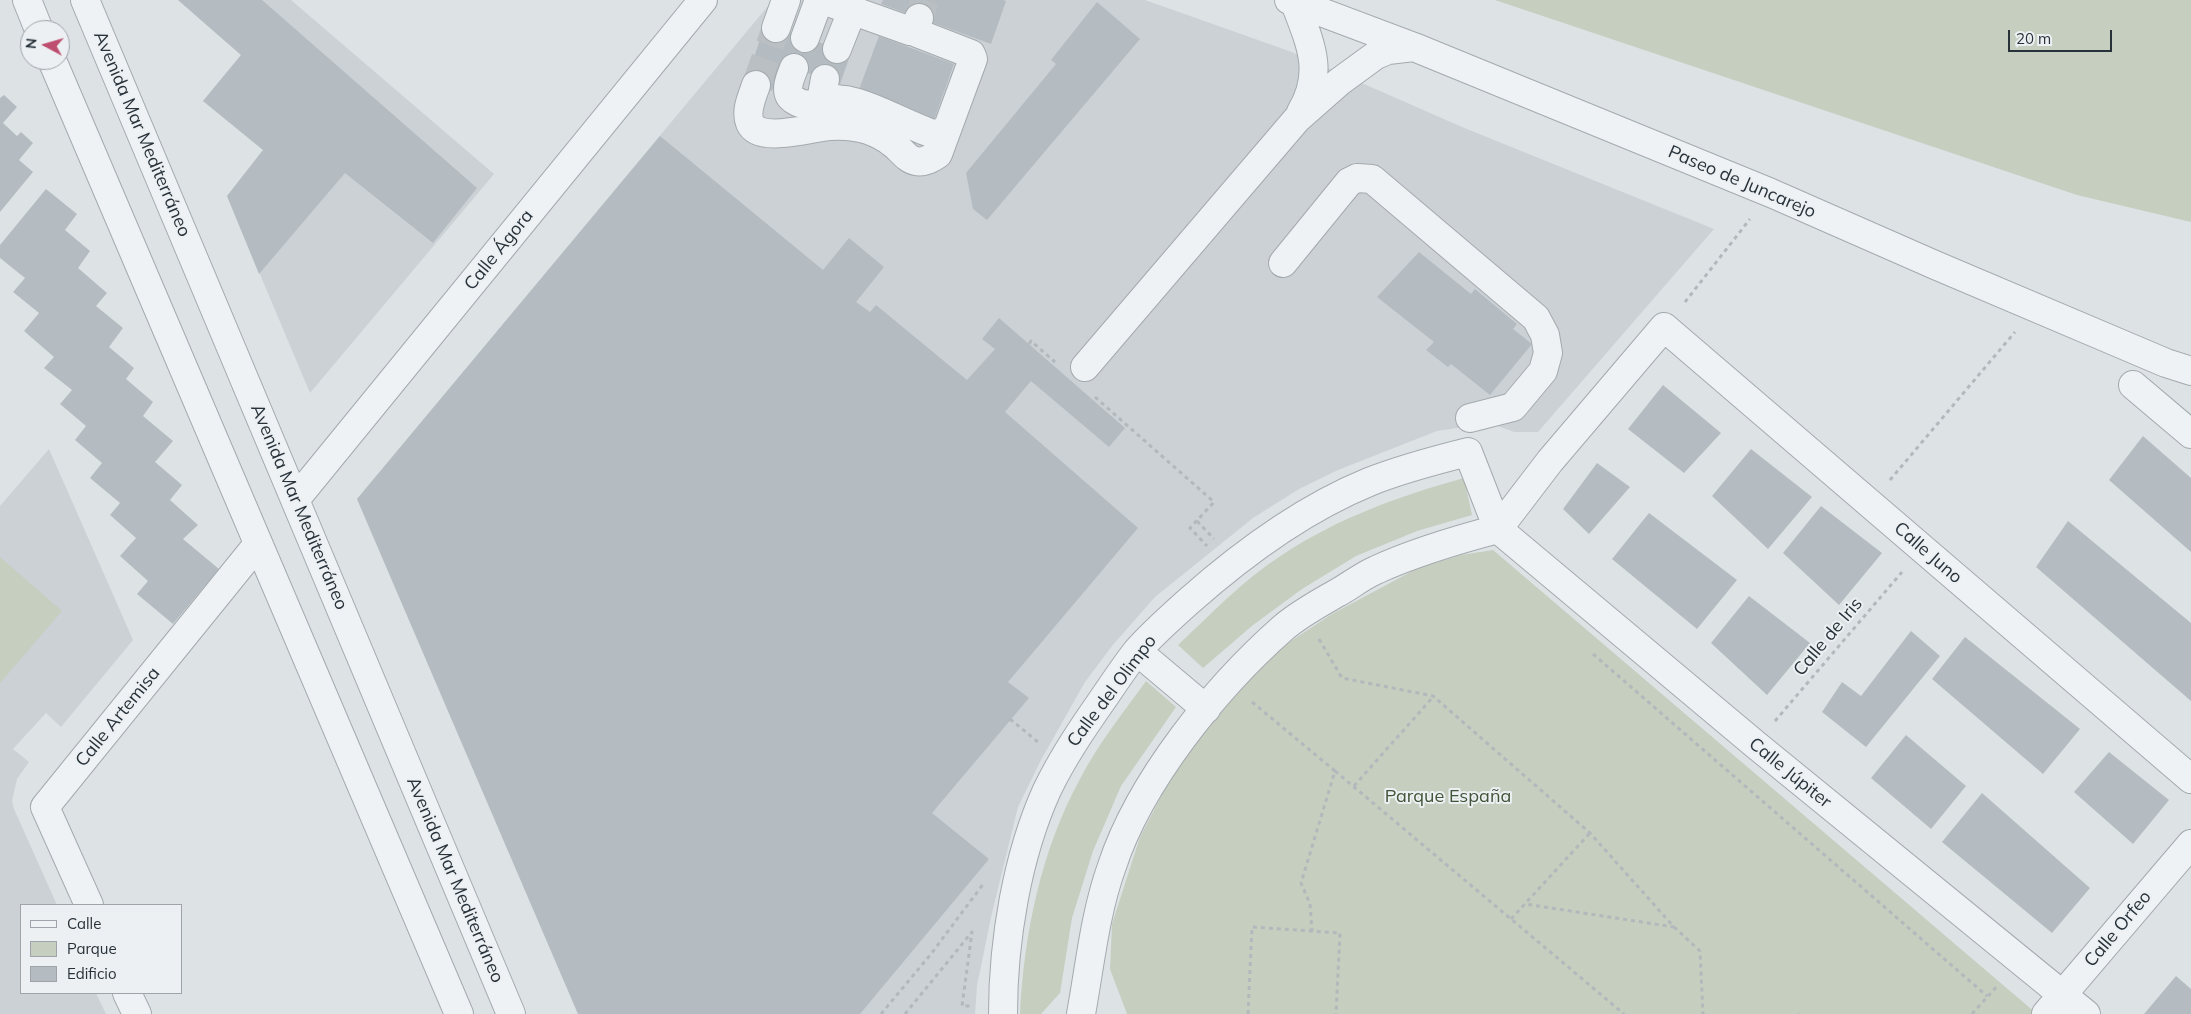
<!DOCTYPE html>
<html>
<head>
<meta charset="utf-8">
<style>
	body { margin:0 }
	#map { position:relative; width:2191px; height:1014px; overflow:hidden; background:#dde2e5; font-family:Mulish,sans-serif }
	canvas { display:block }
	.legend { position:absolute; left:20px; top:904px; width:162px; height:90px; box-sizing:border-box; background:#ecf0f3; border:1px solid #9ea4a9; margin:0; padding:6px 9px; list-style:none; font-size:15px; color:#28323a }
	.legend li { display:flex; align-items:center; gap:10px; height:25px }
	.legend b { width:25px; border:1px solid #9ea4a9 }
	.north { position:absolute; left:20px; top:20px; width:50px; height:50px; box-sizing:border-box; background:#ecf0f3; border:1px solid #9ea4a9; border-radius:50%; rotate:276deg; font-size:14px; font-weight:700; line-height:20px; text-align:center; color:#28323a }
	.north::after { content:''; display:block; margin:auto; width:18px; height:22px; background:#be4e70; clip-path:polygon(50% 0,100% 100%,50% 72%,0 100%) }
	.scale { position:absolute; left:2008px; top:30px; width:104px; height:22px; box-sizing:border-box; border:2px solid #28323a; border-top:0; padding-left:6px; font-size:15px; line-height:18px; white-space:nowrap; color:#28323a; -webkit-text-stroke:4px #ecf0f3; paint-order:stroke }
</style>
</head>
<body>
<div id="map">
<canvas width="2191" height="1014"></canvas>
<ul class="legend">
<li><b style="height:6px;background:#eff2f4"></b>Calle</li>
<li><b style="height:14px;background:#c5cebf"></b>Parque</li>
<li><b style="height:14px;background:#b5bcc1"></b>Edificio</li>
</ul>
<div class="north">N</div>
<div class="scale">20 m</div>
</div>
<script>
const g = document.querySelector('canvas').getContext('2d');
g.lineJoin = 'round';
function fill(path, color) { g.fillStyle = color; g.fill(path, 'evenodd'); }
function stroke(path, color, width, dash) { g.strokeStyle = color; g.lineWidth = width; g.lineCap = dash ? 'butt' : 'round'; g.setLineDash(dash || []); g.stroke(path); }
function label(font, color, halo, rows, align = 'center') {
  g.font = font + ' Mulish,sans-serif'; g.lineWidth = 4; g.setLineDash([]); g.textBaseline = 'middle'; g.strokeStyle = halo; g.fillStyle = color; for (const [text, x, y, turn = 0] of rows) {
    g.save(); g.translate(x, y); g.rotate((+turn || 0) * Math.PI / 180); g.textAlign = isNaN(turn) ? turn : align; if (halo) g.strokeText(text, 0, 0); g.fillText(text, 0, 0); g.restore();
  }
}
fill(new Path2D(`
	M 178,0 L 291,0 L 494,174 L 310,393 L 227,196 L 263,150 L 203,101 L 241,55 Z
	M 773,0 L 1145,0 L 1289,51 L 1462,127 L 1714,229 L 1538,432 L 1514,432 L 1490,423 L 1437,431 L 1338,470 L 1299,489 L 1253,518 L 1155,597 L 1112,646 L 1085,682 L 1041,760 L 1018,807 L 991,917 L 977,986 L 975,1014 L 578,1014 L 357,499 Z
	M 49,449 L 133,640 L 61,727 L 46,713 L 13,749 L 29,762 L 17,779 L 12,801 L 14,809 L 57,905 L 21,905 L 21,993 L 96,993 L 106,1014 L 0,1014 L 0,506 Z`), '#ccd1d6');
fill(new Path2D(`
	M 1495,0 L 2191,0 L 2191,222 L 2077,195 Z
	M 1464,478 L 1472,515 L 1417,531 L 1356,556 L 1302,589 L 1253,625 L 1203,668 L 1178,645 C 1211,614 1243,580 1282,555 C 1338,518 1399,496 1464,478 Z
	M 1493,550 L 2037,1014 L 1127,1014 L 1110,969 L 1112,924 L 1140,837 L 1168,783 L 1200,735 L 1253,673 L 1291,641 L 1332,614 L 1418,568 L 1461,555 Z
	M 0,557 L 62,611 L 0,683 Z
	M 1146,681 L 1176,707 L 1121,786 L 1093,851 L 1072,918 L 1060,993 L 1041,1014 L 1020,1014 C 1024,934 1041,850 1080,779 C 1098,744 1123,713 1146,681 Z`), '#c5cebf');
fill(new Path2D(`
	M 178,0 L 262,0 L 477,188 L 433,243 L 345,173 L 259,274 L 227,196 L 263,150 L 203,101 L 241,55 Z
	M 883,0 L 1003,0 L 1006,1 L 991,44 L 881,4 Z
	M 1097,2 L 1140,39 L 987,220 L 973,209 L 966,173 L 1056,64 L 1051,60 Z
	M 765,24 L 851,53 L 840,84 L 781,64 L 772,91 L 746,82 Z
	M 879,36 L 954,64 L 934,120 L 858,92 Z
	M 4,95 L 17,107 L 3,123 L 17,136 L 21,132 L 33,143 L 19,160 L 33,172 L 0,212 L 0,98 Z
	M 660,136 L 823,270 L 849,238 L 884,267 L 856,302 L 870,312 L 876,305 L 967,380 L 995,349 L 982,339 L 999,318 L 1125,428 L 1109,447 L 1031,381 L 1005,412 L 1138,528 L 1008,682 L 1029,698 L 932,813 L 989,859 L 860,1014 L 578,1014 L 357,499 Z
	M 46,189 L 77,214 L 65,230 L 90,251 L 78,268 L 107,293 L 96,306 L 123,328 L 109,347 L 134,368 L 126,379 L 153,402 L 143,416 L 173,441 L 155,462 L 182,485 L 170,500 L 198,525 L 183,539 L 219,569 L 173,624 L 137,594 L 148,581 L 120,556 L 136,538 L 110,515 L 120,503 L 90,478 L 102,463 L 75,440 L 86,426 L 60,404 L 72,390 L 44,368 L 54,357 L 24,331 L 39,313 L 13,292 L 25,278 L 0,258 L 0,245 Z
	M 1419,252 L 1471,294 L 1475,289 L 1517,324 L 1513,329 L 1532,344 L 1490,395 L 1451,364 L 1448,367 L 1426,350 L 1434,342 L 1377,297 Z
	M 1663,385 L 1721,433 L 1684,473 L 1628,429 Z
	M 2143,436 L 2191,478 L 2191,552 L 2109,480 Z
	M 1751,449 L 1812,497 L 1768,549 L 1712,496 Z
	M 1597,463 L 1630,487 L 1589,534 L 1563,509 Z
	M 1821,506 L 1882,553 L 1839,605 L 1783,553 Z
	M 1649,513 L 1737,580 L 1697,629 L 1612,559 Z
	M 2068,521 L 2191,623 L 2191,701 L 2036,567 Z
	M 1749,596 L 1810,643 L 1767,695 L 1711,643 Z
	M 1911,631 L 1940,656 L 1866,747 L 1822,712 L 1842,682 L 1861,696 Z
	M 1965,637 L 2080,729 L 2043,774 L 1932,679 Z
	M 1906,735 L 1966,786 L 1931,829 L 1871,778 Z
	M 2109,752 L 2169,800 L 2133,844 L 2074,792 Z
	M 1982,793 L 2090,888 L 2052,933 L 1942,842 Z
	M 2176,976 L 2191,989 L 2191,1014 L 2144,1014 Z`), '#b5bcc1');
stroke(new Path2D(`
	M 919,18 L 925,0
	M 756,85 L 776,28`), '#b9bfc3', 28, [28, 14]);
const minor = new Path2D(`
	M 27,0 L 39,30
	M 85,0 L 511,1014
	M 823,0 L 910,31 L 915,28 L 919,18
	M 1289,0 L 1414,47 L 1771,193 L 1935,265 L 2166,363 L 2191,371
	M 1295,3 C 1310,43 1325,72 1301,112
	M 776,28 L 786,0
	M 805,38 L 819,0
	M 837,49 L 852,11
	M 52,60 L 459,1014
	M 794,68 C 790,78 783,93 794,100 C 812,112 828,97 846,100 C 872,105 907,125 933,134 L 941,133 L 948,127
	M 825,79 L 822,95 L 827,98 L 843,100
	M 756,85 C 752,97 745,111 750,123 C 759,144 812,127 830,126 C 843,125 856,126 868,130 C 876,133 886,138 892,143 C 900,148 907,160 916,161 C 924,163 932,158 938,154 L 973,59 L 971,54 L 917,33 L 915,28
	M 1283,263 L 1349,182 L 1357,178 L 1372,179 L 1536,318 L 1545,335 L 1548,353 L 1543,371 L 1513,407 L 1470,418
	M 1085,367 L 1297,119 L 1339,82 L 1376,55 L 1388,50 L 1414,47
	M 2133,385 L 2191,434
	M 295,500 L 703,0
	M 1498,529 L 1550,461 L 1664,327 L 2191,779
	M 1137,651 L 1206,709
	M 89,905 L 45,807 L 258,544
	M 127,993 L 137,1014
	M 1003,1014 C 1003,941 1017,856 1047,790 C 1063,757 1082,729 1103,699 C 1114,683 1125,666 1137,651 C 1153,633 1171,617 1189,601 C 1242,554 1303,509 1369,482 C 1401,469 1436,460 1468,452 L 1498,529 L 1756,745 L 2086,1014
	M 1081,1014 C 1090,965 1095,913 1112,866 C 1140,781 1216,687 1283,628 C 1299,614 1318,604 1337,593 C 1350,586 1362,576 1376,570 C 1415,552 1456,540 1498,529
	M 2046,1014 L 2191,844`);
stroke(minor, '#a3aaae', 30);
stroke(new Path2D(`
	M 1685,302 L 1750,219
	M 1029,344 L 1031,341 L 1055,362
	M 1095,397 L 1214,502 L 1190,528 L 1207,546
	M 1890,480 L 2015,332
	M 1197,521 L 1214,539
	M 1319,639 L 1342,678 L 1433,696 L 1590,833 L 1674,927 L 1525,904
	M 1593,654 L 1987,996
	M 1252,702 L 1335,771 L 1301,883 L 1310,904 L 1312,931
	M 1010,719 L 1038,742
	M 1775,721 L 1902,572
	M 1335,771 L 1624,1014
	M 1354,786 L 1433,697
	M 1511,919 L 1590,833
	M 1674,927 L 1700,951 L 1703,1014
	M 881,1014 L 931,954 L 984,883
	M 905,1014 L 972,932 L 962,1006 L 970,1006 L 970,1004
	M 1248,1014 L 1252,927 L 1340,933 L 1336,1014
	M 1798,1014 L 1799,1014
	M 1972,1014 L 1998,985`), '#b3b8bc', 3, [4, 4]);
stroke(minor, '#eff2f4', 28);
label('18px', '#28323a', '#ecf0f3', [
	["Avenida Mar Mediterráneo",142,134,67],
	["Paseo de Juncarejo",1742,182,23],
	["Calle Ágora",499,250,-51],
	["Avenida Mar Mediterráneo",299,507,67],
	["Calle Juno",1928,553,41],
	["Calle de Iris",1828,637,-50],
	["Calle del Olimpo",1112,691,-53],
	["Calle Artemisa",118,717,-51],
	["Calle Júpiter",1790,773,39],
	["Avenida Mar Mediterráneo",455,880,67],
	["Calle Orfeo",2118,929,-50]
]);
label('18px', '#415437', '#ecf0f3', [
	["Parque España",1448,797]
]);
</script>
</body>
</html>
